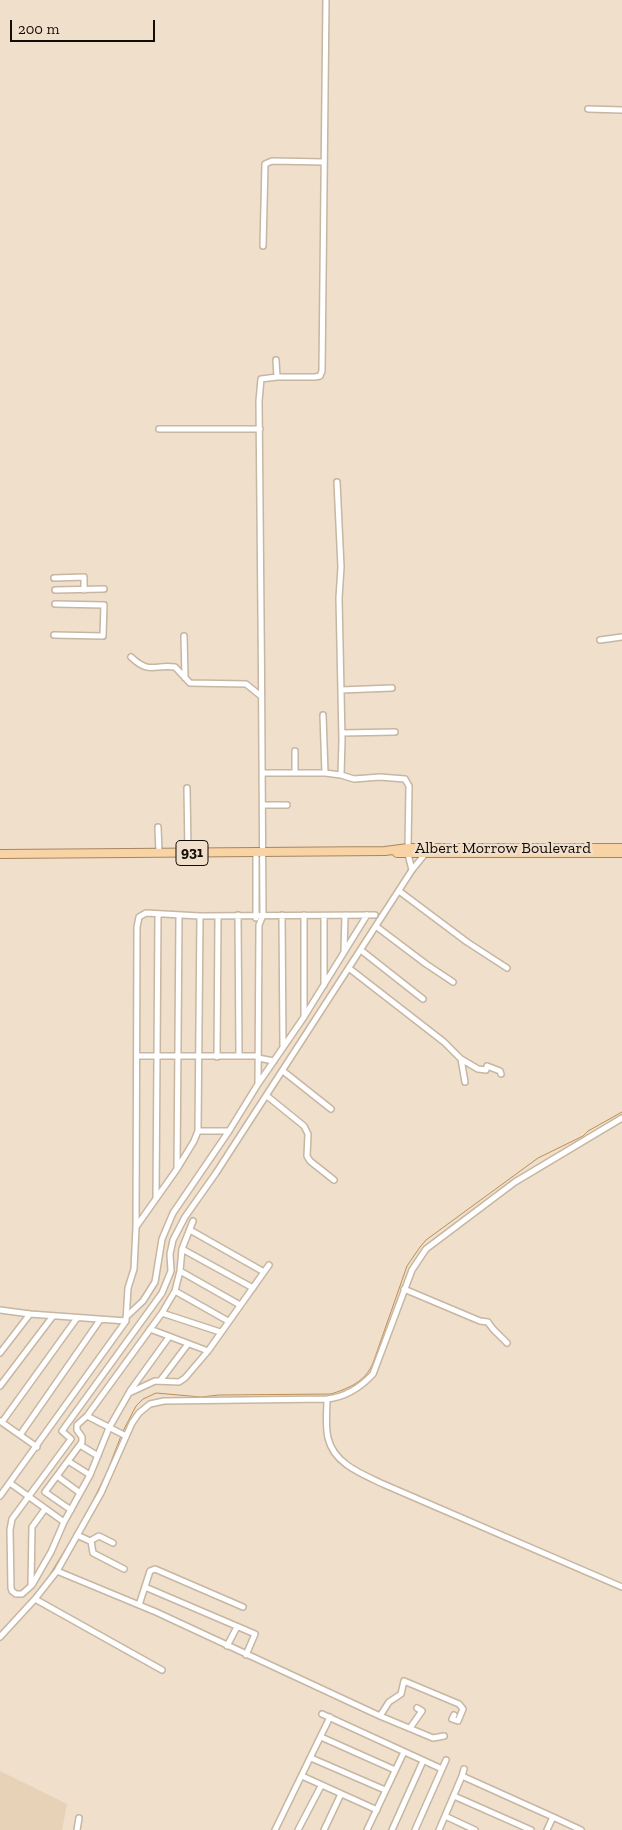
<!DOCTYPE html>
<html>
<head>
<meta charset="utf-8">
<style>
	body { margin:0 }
	#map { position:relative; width:622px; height:1830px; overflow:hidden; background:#f0dfcb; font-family:"Zilla Slab",serif }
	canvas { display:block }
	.scale { position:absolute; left:10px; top:20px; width:145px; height:22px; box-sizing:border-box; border:2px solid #130d07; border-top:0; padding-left:6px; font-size:15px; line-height:18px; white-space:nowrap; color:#130d07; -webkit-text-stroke:4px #f0dfcb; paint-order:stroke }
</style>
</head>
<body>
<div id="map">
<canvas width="622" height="1830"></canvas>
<div class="scale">200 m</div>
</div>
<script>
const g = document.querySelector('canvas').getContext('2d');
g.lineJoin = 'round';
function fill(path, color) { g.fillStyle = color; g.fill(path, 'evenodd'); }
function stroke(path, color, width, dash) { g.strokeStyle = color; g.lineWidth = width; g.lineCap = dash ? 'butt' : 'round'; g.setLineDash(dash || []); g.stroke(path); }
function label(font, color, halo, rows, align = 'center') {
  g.font = font + ' "Zilla Slab",serif'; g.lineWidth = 5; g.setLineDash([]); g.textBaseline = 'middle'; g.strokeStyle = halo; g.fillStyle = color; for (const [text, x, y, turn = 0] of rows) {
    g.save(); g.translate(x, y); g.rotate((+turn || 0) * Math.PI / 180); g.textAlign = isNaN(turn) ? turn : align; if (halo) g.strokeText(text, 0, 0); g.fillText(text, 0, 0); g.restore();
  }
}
fill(new Path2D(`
	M 0,1771 L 67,1804 L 62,1830 L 0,1830 Z`), '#e7d2b8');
stroke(new Path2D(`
	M 122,1433 L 136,1406 L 143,1399 L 156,1393 L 201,1397 L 219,1395 L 331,1394 C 349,1388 365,1382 373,1363 L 407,1266 L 420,1247 L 426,1240 L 538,1158 L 583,1136 L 588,1131 L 622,1112
	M 86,1515 L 107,1472 L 121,1436
	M 18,1614 L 46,1581 L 79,1527`), '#bc8e52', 1);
const minor = new Path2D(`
	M 588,109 L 622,110
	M 263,246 L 265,164 L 272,161 L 324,162
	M 277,377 L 315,377 L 320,376 L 322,371 L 326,0
	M 159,429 L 260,429
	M 337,482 L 341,567 L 339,598 L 342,740 L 341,775
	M 54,578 L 84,577 L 84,590
	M 55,590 L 104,589
	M 54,635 L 103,636 L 104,605 L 55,604
	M 184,636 L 185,678
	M 600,640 L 622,637
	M 131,657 C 150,675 154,664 175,667 L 190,683 L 246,684 L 261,696
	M 341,690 L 392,688
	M 323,715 L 325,773
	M 342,733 L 395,732
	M 295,751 L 295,773
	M 263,773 L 325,773 L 341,775 L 354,779 L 380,777 L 405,779 L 409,786 L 408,848
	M 187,788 L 188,853
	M 263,805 L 287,805
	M 158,827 L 159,853
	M 256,852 L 256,918
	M 408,854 L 412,870
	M 399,891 L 467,942 L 507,968
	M 238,915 L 239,1056
	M 282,915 L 283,1047
	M 304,915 L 304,1015
	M 324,916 L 324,985
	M 377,927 L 426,964 L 453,982
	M 362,951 L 423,999
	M 344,952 L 345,915
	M 350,969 L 444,1042 L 461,1059 L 478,1069 L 486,1070 L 487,1066 L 500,1071 L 501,1074
	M 137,1056 L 258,1056
	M 217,1057 L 218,916
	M 258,1058 L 274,1061
	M 461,1059 L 465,1082
	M 283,1071 L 331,1109
	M 258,1084 L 304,1017 L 367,915
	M 267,1096 L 304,1126 L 308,1134 L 307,1156 L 310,1161 L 334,1180
	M 198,1131 L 229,1131
	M 177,1168 L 179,916
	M 156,1198 L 158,914
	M 136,1227 L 177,1169 L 194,1141 L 198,1131 L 200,916
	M 190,1230 L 264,1272
	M 182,1249 L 253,1288
	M 180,1271 L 240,1305
	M 404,1289 L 480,1321 L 488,1322 C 493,1331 500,1335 507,1343
	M 175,1291 L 228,1321
	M 0,1310 L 30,1314 L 126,1321
	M 162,1313 L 220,1332
	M 126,1317 L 143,1301 L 155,1282 L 162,1239 L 173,1213 L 229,1131 L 258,1084 L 259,925 L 263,915 C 262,744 261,572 259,401 L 261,379 L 277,377 L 276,360
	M 150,1329 L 208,1351
	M 0,1353 L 30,1314
	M 160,1381 L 188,1344
	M 0,1386 L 53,1316
	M 130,1391 L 169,1337
	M 327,1399 C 327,1411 325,1425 328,1438 C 334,1464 362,1474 383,1484 L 622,1587
	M 87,1416 L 126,1436
	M 0,1421 L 37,1447
	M 2,1422 L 77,1318
	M 20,1435 L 100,1320
	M 80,1445 L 98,1456
	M 68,1461 L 90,1475
	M 57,1476 L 80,1493
	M 10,1483 L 64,1522 L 90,1475 L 109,1428 L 129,1393 L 155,1381 L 179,1382 L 185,1378 L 208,1351 L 269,1265
	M 0,1496 L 126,1321 L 128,1288 L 134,1269 L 136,1228 L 137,927 L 139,917 L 146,913 L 200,916 L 375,915
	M 45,1509 L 32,1527 L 31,1586 L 22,1594 L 16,1594 L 12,1591 L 11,1588 L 10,1530 L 12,1519 L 71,1439 L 62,1431 L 162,1293 L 171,1271 L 170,1254 L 173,1240 L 185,1217 L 216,1173 L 412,870 L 425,854
	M 71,1510 L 45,1492 L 82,1442 L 82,1437 L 77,1430 L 77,1425 L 87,1416 L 162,1313 L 175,1291 L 180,1271 L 182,1249 L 193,1221
	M 77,1535 L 90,1541 L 99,1536 L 113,1543
	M 91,1541 L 93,1553 L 124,1569
	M 57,1571 L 156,1612 L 380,1716 L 433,1738 L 444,1736
	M 32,1585 L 51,1552 L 64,1522
	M 145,1587 L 255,1634 L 246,1655
	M 35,1599 L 162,1670
	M 139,1605 L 150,1571 L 155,1569 L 243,1607
	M 0,1637 L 35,1599 L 57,1571 L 101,1493 L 132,1423 L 139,1413 L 150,1404 L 164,1401 L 327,1399 C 346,1397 360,1388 373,1374 L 412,1270 L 426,1249 L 515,1182 L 622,1118
	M 227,1646 L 237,1627
	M 322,1714 L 442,1769
	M 380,1716 L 389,1702 L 401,1694 L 404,1681 L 459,1704 L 463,1709 L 458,1721 L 452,1719 L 454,1715
	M 410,1728 L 422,1711 L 417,1708
	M 321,1737 L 395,1770
	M 311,1758 L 385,1790
	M 302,1776 L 377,1810
	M 462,1776 L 464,1769
	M 454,1796 L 531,1830
	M 445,1816 L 475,1830
	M 553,1817 L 581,1830
	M 77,1830 L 79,1818
	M 275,1830 L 330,1717
	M 298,1830 L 321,1786
	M 324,1830 L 341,1794
	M 367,1830 L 404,1752
	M 392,1830 L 423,1761
	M 415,1830 L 446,1760
	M 439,1830 L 462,1776 L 553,1817 L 547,1830`);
const trunk = new Path2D(`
	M 397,853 L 622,853
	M 0,854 L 385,851 L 408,848 L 622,848`);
stroke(minor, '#c6b6a2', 8);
stroke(trunk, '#a7875f', 10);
stroke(minor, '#fff', 5);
stroke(trunk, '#f8d3a6', 8);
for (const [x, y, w] of [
	[192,853,32]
]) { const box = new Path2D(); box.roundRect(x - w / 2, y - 12.5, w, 25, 4); g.fillStyle = '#f0dfcb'; g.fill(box); stroke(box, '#130d07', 1); }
label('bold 15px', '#130d07', null, [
	["931",192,853]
]);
label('16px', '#130d07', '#f0dfcb', [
	["Albert Morrow Boulevard",503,848]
]);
</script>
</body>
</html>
